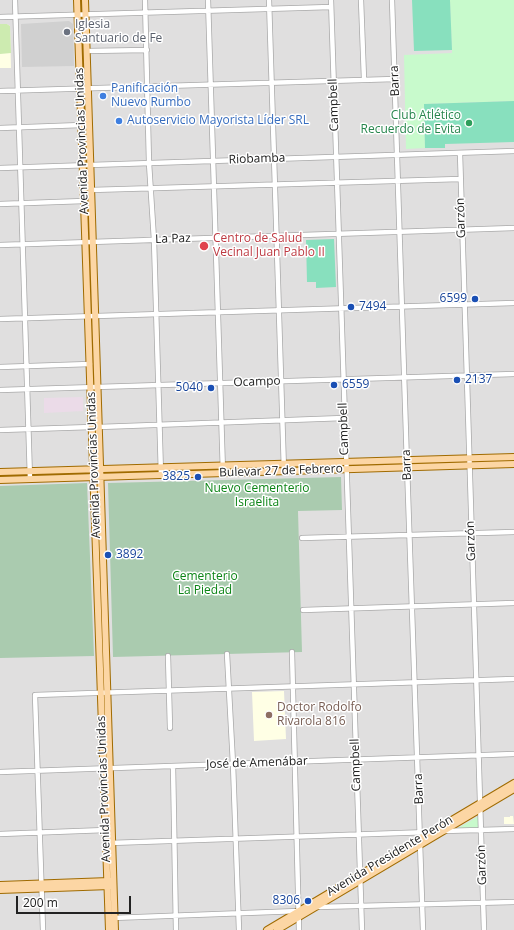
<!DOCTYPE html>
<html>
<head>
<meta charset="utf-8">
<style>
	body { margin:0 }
	#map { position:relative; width:514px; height:930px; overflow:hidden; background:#f2efe9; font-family:"Open Sans",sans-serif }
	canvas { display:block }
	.scale { position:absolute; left:16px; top:896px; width:115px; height:18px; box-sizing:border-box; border:2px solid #222; border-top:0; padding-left:5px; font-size:12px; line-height:14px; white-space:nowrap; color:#222; -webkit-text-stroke:3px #fff; paint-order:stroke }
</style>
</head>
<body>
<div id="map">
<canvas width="514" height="930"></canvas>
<div class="scale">200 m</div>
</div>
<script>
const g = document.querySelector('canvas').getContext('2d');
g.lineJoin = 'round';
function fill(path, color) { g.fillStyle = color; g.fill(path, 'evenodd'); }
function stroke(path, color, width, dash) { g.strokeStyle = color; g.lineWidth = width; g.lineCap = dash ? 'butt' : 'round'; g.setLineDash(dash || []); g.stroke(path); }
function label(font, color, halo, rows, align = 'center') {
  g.font = font + ' "Open Sans",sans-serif'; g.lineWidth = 3; g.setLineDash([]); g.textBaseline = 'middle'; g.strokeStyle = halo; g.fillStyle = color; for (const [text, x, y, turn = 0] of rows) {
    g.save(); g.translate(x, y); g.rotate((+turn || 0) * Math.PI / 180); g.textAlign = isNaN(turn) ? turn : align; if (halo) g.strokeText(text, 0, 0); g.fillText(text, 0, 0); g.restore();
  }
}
fill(new Path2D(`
	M 0,0 L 514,0 L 514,930 L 0,930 Z`), '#e0dfdf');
fill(new Path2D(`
	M 83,397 L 83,411 L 44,413 L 44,398 Z`), '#ebdbe8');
fill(new Path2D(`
	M 0,24 L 7,24 L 10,26 L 11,68 L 0,68 Z
	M 284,691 L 286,739 L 254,741 L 252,692 Z
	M 510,816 L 513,816 L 514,824 L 504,824 L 504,817 L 510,817 Z`), '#ffffe5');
fill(new Path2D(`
	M 69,21 L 73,24 L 74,66 L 22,67 L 21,24 Z`), '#d0d0d0');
fill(new Path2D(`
	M 0,24 L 7,24 L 10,26 L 11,53 L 0,54 Z`), '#cdebb0');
fill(new Path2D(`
	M 341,477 L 342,510 L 298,511 L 302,652 L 113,657 L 108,483 Z
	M 87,483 L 94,656 L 0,658 L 0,486 Z`), '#aacbaf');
fill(new Path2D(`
	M 450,0 L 514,0 L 514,101 L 424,104 L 425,148 L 406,149 L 404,55 L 452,53 Z
	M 479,816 L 479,829 L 458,829 L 458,828 Z`), '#c8facc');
fill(new Path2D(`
	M 412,0 L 450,0 L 452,50 L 414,51 Z
	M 514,101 L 514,142 L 445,144 L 445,148 L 425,148 L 424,104 Z
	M 334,239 L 336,287 L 316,288 L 316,282 L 307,282 L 306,240 Z`), '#88e0be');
const minor = new Path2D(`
	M 15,0 L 30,479
	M 145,0 L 149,163 L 154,240 L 161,475
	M 208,0 L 223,473
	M 269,0 L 284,471
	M 331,0 L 362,930
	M 361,0 L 364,79
	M 392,0 L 407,465 L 423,930
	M 0,17 L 331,7
	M 87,51 L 147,50
	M 0,91 L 395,79
	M 0,128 L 82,125
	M 460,153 L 484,930
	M 0,168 L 514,151
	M 91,190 L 460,179
	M 0,204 L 84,201
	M 0,245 L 514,228
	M 0,319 L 514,303
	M 0,367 L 90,364
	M 0,390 L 514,374
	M 99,427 L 344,418
	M 0,430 L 92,427
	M 302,538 L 514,532
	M 303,610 L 514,603
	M 292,652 L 299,930
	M 227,654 L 233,764 L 239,930
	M 168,656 L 170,728
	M 173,766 L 176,930
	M 0,772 L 514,754
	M 444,831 L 514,829
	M 0,834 L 106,830
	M 110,843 L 430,832
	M 317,907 L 514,902
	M 112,918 L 299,911
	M 43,930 L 35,695 L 514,679`);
const major = new Path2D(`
	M 77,0 L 109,930
	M 85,0 L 115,930
	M 0,472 L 514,457
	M 0,480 L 514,464
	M 0,885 L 109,881
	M 0,890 L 110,886
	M 267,930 L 514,783
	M 277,930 L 514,789`);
stroke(minor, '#a9a9a9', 6);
stroke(major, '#a06b00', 8);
stroke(minor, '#fff', 4.5);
stroke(major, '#fcd6a4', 6);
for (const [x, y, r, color] of [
	[67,32,4,"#6b7280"],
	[103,96,4,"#3f7fe0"],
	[119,121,4,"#3f7fe0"],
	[469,123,4,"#2e9e5b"],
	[204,246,5,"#e0444e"],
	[475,299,4,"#1a4fb4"],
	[351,307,4,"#1a4fb4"],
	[457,380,4,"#1a4fb4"],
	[334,385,4,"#1a4fb4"],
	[211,388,4,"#1a4fb4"],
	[198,477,4,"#1a4fb4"],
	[108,555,4,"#1a4fb4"],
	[269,715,4,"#8d6e63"],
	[308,901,4,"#1a4fb4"]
]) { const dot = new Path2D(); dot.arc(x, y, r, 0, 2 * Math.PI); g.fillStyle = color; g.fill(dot); stroke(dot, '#fff', 1.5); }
label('12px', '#5b616d', '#fff', [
	["Iglesia",75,25],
	["Santuario de Fe",75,39]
], 'left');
label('12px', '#222', '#fff', [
	["Barra",395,81,-92],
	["Campbell",334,105,-92],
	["Avenida Provincias Unidas",82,141,-92],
	["Riobamba",257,159,-2],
	["Garzón",461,218,-92],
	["La Paz",173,239,-2],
	["Ocampo",257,382,-2],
	["Campbell",344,429,-92],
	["Avenida Provincias Unidas",94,465,-92],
	["Barra",407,465,-92],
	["Bulevar 27 de Febrero",281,471,-2],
	["Garzón",471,541,-92],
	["José de Amenábar",257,763,-2],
	["Campbell",356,765,-92],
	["Avenida Provincias Unidas",104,789,-92],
	["Barra",419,789,-92],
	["Avenida Presidente Perón",390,856,-31],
	["Garzón",482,865,-92]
]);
label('12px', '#366cbe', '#fff', [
	["Panificación",111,89],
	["Nuevo Rumbo",111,103],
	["Autoservicio Mayorista Líder SRL",127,121]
], 'left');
label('12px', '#27864d', '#fff', [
	["Club Atlético",461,116],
	["Recuerdo de Evita",461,130]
], 'right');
label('12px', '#be3a42', '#fff', [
	["Centro de Salud",213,239],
	["Vecinal Juan Pablo II",213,253]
], 'left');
label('12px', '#164399', '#fff', [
	["6599",467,299],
	["7494",359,307,"left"],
	["2137",465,380,"left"],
	["6559",342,385,"left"],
	["5040",203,388],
	["3825",190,477],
	["3892",116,555,"left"],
	["8306",300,901]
], 'right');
label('12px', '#0c8416', '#fff', [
	["Nuevo Cementerio",257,489],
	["Israelita",257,503],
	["Cementerio",205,577],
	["La Piedad",205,591]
]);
label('12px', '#785e54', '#fff', [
	["Doctor Rodolfo",277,708],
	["Rivarola 816",277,722]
], 'left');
</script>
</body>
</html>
